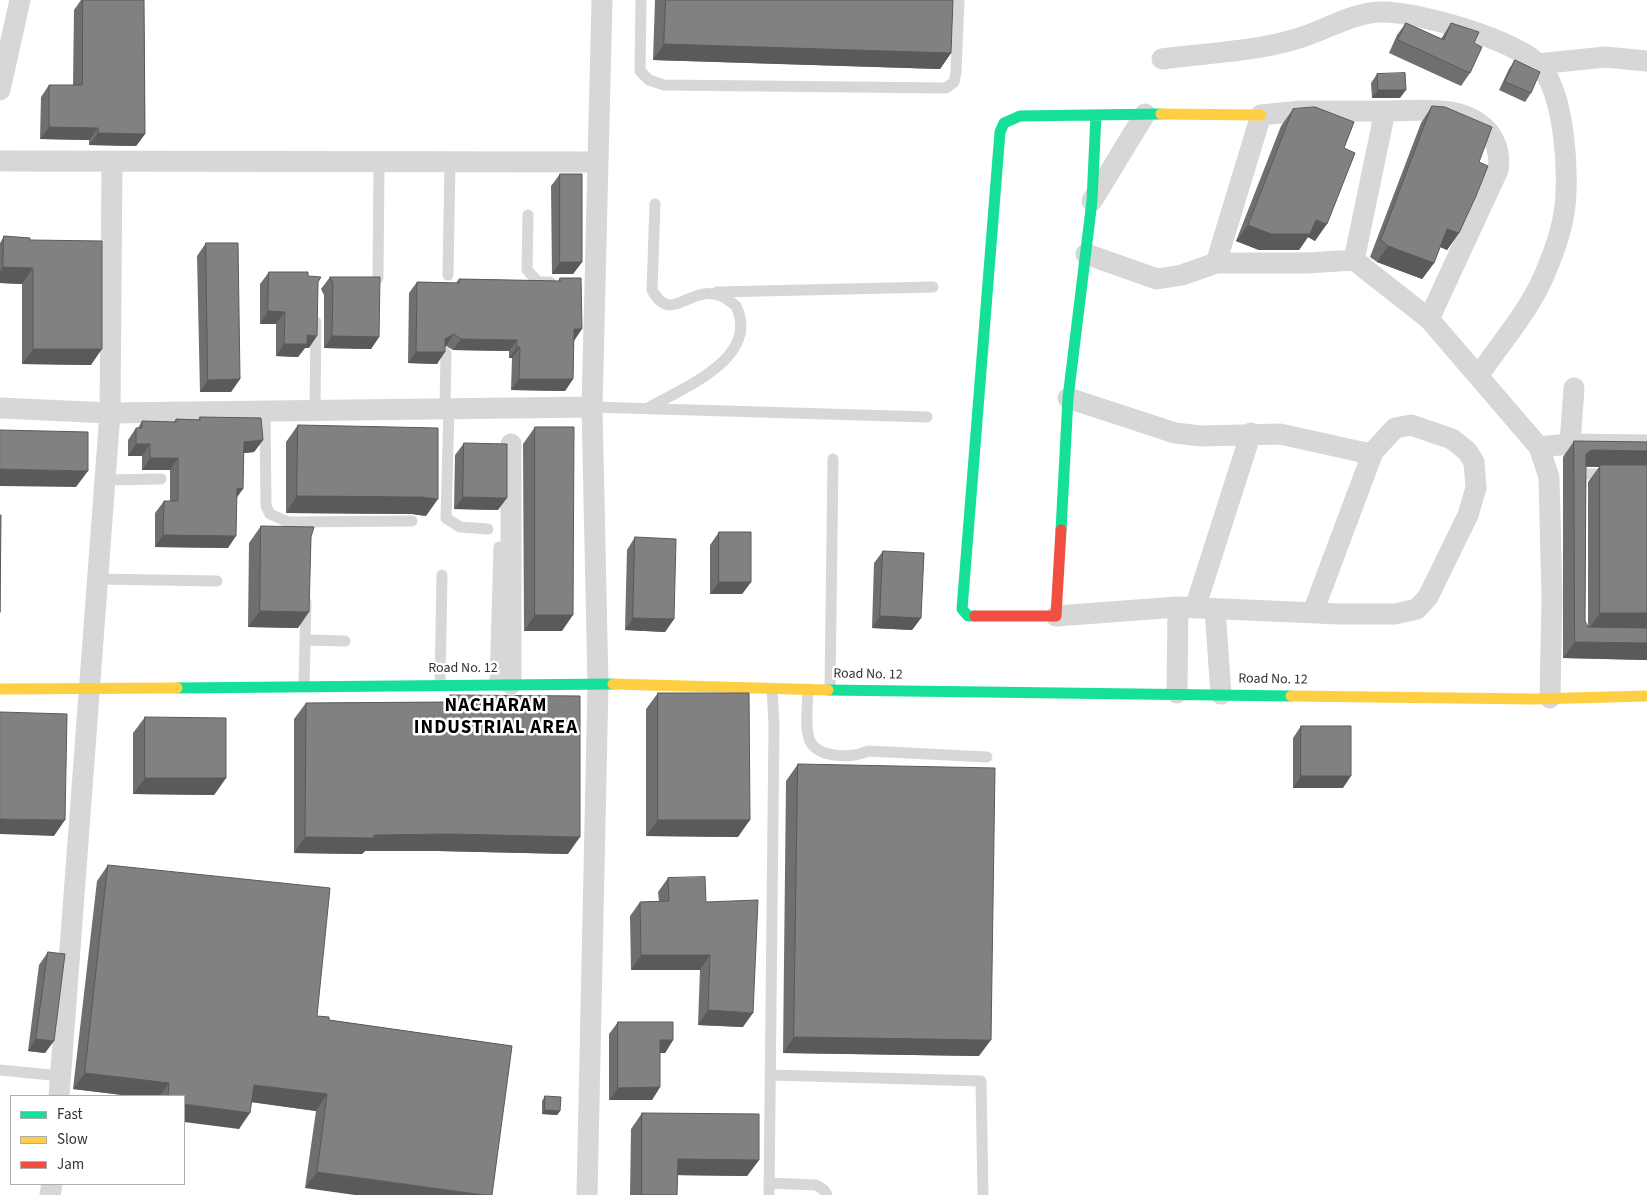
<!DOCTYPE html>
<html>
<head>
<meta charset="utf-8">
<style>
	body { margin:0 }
	#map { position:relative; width:1647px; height:1195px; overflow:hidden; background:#fff; font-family:"Source Sans 3",sans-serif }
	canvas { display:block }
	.legend { position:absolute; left:10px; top:1095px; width:175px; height:90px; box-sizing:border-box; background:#fff; border:1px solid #adadad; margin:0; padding:6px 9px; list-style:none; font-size:15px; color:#333 }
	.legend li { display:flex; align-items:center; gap:10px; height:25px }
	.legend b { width:25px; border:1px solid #adadad }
</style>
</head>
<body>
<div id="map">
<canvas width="1647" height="1195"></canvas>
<ul class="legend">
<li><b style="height:6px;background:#16e098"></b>Fast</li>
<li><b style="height:6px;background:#ffcf43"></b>Slow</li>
<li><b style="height:6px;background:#f24e42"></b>Jam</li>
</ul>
</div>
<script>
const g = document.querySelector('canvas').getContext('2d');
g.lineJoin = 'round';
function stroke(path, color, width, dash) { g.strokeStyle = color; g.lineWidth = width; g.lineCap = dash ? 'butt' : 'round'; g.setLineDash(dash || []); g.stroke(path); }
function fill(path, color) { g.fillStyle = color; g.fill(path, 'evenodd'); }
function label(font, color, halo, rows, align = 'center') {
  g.font = font + ' "Source Sans 3",sans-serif'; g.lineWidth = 5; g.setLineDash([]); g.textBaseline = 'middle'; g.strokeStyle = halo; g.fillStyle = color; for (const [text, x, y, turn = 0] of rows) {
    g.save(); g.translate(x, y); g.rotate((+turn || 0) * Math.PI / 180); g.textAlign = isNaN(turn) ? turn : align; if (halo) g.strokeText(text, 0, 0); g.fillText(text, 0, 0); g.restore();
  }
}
stroke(new Path2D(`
	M 641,0 L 640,71 L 649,80 L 664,85 L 946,88 L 954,82 L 956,72 L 959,0
	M 528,215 L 527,270 L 538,282 L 550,282
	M 448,275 L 450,162
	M 378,278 L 379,162
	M 717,292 L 933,287
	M 592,407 L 927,417
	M 445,408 L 446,353
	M 449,408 L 446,518 L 460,527 L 488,529
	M 648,408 C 683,388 761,358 736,306 C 695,268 675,332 652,290 L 655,204
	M 315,410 L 316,322
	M 265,411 L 266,506 L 270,514 L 288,522 L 412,521
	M 105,480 L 161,479
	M 1581,484 L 1581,474 L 1608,474
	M 97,579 L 217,581
	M 305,640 L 345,641
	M 495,684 L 499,547
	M 440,685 L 442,575
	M 304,686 L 306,602
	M 808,689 C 808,704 804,727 810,741 C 819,759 853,758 868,751 L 987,757
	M 830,689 L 833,459
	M 0,1070 L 61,1076
	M 771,1075 L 981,1081 L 983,1195
	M 769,1183 L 816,1185 L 824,1190 L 827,1195
	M 769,1195 L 774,724 L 772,689`), '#d7d7d7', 11);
stroke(new Path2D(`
	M 1162,59 C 1206,53 1253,52 1296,39 C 1324,31 1353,12 1382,12 C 1419,12 1512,39 1538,64 C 1565,89 1570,178 1564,213 C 1561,233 1554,252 1546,271 C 1531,309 1502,341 1479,375
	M 1538,64 L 1605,57 L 1647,61
	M 0,90 L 20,0
	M 1385,111 L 1301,111 L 1261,115 L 1216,263 L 1307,263 L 1354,260 L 1429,319 L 1539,447 L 1549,477 L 1552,598 L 1550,698
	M 0,161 L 598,162
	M 1092,201 L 1145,114
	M 1086,254 L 1157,279 L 1182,275 L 1216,263
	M 1354,260 L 1385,111 C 1420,111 1466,103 1490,134 C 1498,145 1500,157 1498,170 L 1429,319
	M 0,408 L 110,413 L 592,407
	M 511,444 L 511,684
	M 1570,444 L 1574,388
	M 1539,447 L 1570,444 L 1647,445
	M 1195,608 L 1251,433
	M 1215,610 L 1221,694
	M 1313,612 L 1373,452
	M 1056,616 L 1178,607 L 1339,614 L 1395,614 L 1417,609 L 1428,597 L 1468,515 L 1476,488 L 1474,462 L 1467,451 L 1452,439 L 1411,425 L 1395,428 L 1373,452 L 1366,453 L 1280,434 L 1201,436 L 1175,433 L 1068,398
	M 1177,693 L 1178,607
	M 59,1096 L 110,413 L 112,161
	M 50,1195 L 52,1184
	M 587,1195 L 598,684 L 592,407 L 602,0`), '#d7d7d7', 21);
stroke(new Path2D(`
	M 1061,530 L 1068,398 L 1092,201 L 1096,115
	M 975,616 L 968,616 L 962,609 L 1000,132 L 1004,123 L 1020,116 L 1161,114
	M 177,688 L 613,684
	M 828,690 L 1291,696`), '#16e098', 11);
stroke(new Path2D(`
	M 1161,114 L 1261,115
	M 613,684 L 828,690
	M 0,689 L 177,688
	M 1291,696 L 1534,699 L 1647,696`), '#ffcf43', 11);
stroke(new Path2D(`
	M 975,616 L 1056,616 L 1061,530`), '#f24e42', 11);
fill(new Path2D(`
	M 81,0 L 144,0 L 145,134 L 136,146 L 89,145 L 89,140 L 40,139 L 41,97 L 49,85 L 73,85 L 74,10 Z
	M 655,0 L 953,0 L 951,53 L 940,69 L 653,60 Z
	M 1406,23 L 1441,39 L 1451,23 L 1470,73 L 1461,86 L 1389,53 L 1397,35 Z
	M 1515,60 L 1531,93 L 1525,102 L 1499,90 L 1509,69 Z
	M 1377,74 L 1400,98 L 1372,98 L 1371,83 Z
	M 1432,106 L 1479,162 L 1459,233 L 1447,250 L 1440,247 L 1434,263 L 1422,279 L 1377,262 L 1370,257 L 1421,123 Z
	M 1293,109 L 1344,148 L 1315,241 L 1308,237 L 1299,250 L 1259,250 L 1236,241 L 1281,126 Z
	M 560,174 L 582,262 L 573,274 L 552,274 L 551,186 Z
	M 4,236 L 30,240 L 91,365 L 22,364 L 22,284 L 0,283 L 0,243 Z
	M 206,243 L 240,379 L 231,392 L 200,392 L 197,256 Z
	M 269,272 L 308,276 L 318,282 L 309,348 L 305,348 L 298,357 L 276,356 L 276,324 L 260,324 L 260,284 Z
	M 330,277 L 379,337 L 371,349 L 324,348 L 324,295 L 321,289 Z
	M 560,278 L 574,341 L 573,379 L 565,391 L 511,390 L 512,358 L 509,358 L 509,351 L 453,350 L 446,346 L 437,364 L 408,363 L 409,293 L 417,282 L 456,283 L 459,279 L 558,281 Z
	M 200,417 L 263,440 L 254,452 L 244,453 L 228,548 L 155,547 L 155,513 L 164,501 L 170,501 L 170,470 L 142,470 L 142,456 L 128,456 L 128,440 L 136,428 L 138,428 L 142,421 L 174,422 L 176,419 L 198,420 Z
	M 298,425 L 426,516 L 412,514 L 286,513 L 286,442 Z
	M 535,427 L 562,631 L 524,631 L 523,444 Z
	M 1574,441 L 1647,442 L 1647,660 L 1563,658 L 1563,457 ZM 1586,467 L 1599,467 L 1588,482 L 1588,627 L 1585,621 Z
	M 464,443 L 498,510 L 454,509 L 455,455 Z
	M 261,526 L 311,537 L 298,628 L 248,627 L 249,543 Z
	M 719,532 L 751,582 L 742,594 L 710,594 L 710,545 Z
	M 635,537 L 674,619 L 665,632 L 625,630 L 627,550 Z
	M 883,551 L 921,618 L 912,630 L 872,628 L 874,563 Z
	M 658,693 L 738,837 L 646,836 L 646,709 Z
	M 450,695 L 568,854 L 438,851 L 365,851 L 362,854 L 294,853 L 294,719 L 306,703 L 445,702 Z
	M 145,717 L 226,778 L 214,795 L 133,794 L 133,733 Z
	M 1301,726 L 1343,788 L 1293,788 L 1293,738 Z
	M 798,764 L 979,1056 L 783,1053 L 786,781 Z
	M 108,865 L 317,1016 L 329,1020 L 512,1046 L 305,1188 L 316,1111 L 252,1102 L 239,1129 L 184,1096 L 131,1096 L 73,1089 L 97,881 Z
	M 668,878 L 706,902 L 743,1027 L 698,1025 L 700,970 L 631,970 L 630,916 L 640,902 L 659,901 L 658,892 Z
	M 48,952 L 45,1053 L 28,1051 L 39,965 Z
	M 618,1022 L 673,1040 L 665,1053 L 660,1053 L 660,1087 L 652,1100 L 609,1100 L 609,1034 Z
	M 545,1096 L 560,1111 L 557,1115 L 542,1114 L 542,1101 Z
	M 642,1113 L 759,1160 L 747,1176 L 677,1175 L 677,1195 L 630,1195 L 631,1129 Z`), '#6f6f6f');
fill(new Path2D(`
	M 664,44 L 951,53 L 940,69 L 653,60 Z
	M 1378,90 L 1406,90 L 1400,98 L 1372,98 Z
	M 49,127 L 98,128 L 89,140 L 40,139 Z
	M 98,133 L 145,134 L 136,146 L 89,145 Z
	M 1316,220 L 1327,224 L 1315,241 L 1308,237 L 1299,250 L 1259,250 L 1236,241 L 1248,225 Z
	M 1447,229 L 1459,233 L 1447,250 L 1436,245 Z
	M 1388,246 L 1434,263 L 1422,279 L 1377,262 Z
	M 560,262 L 582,262 L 573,274 L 552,274 Z
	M 3,267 L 33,268 L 22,284 L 0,283 L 0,271 Z
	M 268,311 L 285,312 L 276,324 L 260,324 Z
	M 574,329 L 582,329 L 574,341 Z
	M 454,334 L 446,346 L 437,350 L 445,339 Z
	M 307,335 L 317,336 L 309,348 L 305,348 L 298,357 L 276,356 L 284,344 Z
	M 332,336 L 379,337 L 371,349 L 324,348 Z
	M 461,339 L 517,340 L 509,351 L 453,350 Z
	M 517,347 L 520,347 L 512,358 L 509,358 Z
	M 33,349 L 102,349 L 91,365 L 22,364 Z
	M 416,352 L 445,352 L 437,364 L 408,363 Z
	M 240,379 L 231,392 L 200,392 L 208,380 Z
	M 519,379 L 573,379 L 565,391 L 511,390 Z
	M 263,440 L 254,452 L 235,454 L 244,442 Z
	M 136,444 L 150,444 L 142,456 L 128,456 Z
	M 1592,450 L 1647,451 L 1647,467 L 1600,465 L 1599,467 L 1581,466 L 1586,454 Z
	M 150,458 L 178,458 L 170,470 L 142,470 Z
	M 0,469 L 88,471 L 76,487 L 0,486 Z
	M 237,488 L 243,489 L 235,500 Z
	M 297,496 L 423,497 L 438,499 L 426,516 L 412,514 L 286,513 Z
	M 463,497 L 507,498 L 498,510 L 454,509 Z
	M 163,535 L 236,536 L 228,548 L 155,547 Z
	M 719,582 L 751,582 L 742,594 L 710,594 Z
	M 260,611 L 309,612 L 298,628 L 248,627 Z
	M 1600,613 L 1647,613 L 1647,630 L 1588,630 Z
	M 535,615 L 573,615 L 562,631 L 524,631 Z
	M 880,616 L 921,618 L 912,630 L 872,628 Z
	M 633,618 L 674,619 L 665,632 L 625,630 Z
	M 1575,642 L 1647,643 L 1647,660 L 1563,658 Z
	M 1301,776 L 1351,776 L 1343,788 L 1293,788 Z
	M 145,778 L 226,778 L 214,795 L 133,794 Z
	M 0,819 L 65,820 L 54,836 L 0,834 Z
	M 658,820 L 750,820 L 738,837 L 646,836 Z
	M 450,834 L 580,837 L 568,854 L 438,851 L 365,851 L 362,854 L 294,853 L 305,837 L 374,835 Z
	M 641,955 L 710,955 L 700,970 L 631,970 Z
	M 708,1010 L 753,1013 L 743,1027 L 698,1025 Z
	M 794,1037 L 991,1040 L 979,1056 L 783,1053 Z
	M 36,1039 L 54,1041 L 45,1053 L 28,1051 Z
	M 660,1040 L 673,1040 L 665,1053 L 651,1053 Z
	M 85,1073 L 169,1083 L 160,1096 L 131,1096 L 73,1089 Z
	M 254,1085 L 327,1094 L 316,1111 L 243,1101 Z
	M 660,1087 L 652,1100 L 609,1100 L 618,1088 Z
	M 184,1104 L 250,1113 L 239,1129 L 184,1122 Z
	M 545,1110 L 560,1111 L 557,1115 L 542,1114 Z
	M 678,1159 L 759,1160 L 747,1176 L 666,1175 Z
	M 317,1172 L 484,1195 L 355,1195 L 305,1188 Z`), '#5a5a5a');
const building = new Path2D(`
	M 83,0 L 144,0 L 145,134 L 98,133 L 98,128 L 49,127 L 49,85 L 82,85 Z
	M 666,0 L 953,0 L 951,53 L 664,44 Z
	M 1406,23 L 1444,40 L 1451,23 L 1479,32 L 1474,43 L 1482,47 L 1470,73 L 1398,40 Z
	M 1515,60 L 1540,72 L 1531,93 L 1505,82 Z
	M 1405,73 L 1406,90 L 1378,90 L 1377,74 Z
	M 1432,106 L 1445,107 L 1492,127 L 1479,162 L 1488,166 L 1476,196 L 1459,233 L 1447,229 L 1434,263 L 1388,246 L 1381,240 Z
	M 1315,107 L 1354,122 L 1344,148 L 1355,153 L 1327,224 L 1316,220 L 1310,234 L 1271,234 L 1248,225 L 1293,109 Z
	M 560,174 L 582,174 L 582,262 L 560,262 Z
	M 4,236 L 30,238 L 30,240 L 102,241 L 102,349 L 33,349 L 33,268 L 3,267 Z
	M 206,243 L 238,243 L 240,379 L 208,380 Z
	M 269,272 L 308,272 L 308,276 L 321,277 L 318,282 L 317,336 L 307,335 L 307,344 L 284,344 L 285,312 L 268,311 Z
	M 330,277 L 380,277 L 379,337 L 332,336 L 333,283 Z
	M 560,278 L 581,278 L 582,329 L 574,329 L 573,379 L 519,379 L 520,347 L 517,347 L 517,340 L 461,339 L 454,334 L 445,339 L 445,352 L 416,352 L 417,282 L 459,283 L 459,279 L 560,281 Z
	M 200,417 L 261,418 L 263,440 L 244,442 L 243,489 L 237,488 L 236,536 L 163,535 L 164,501 L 178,501 L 178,458 L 150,458 L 150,444 L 136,444 L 136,428 L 142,428 L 142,421 L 176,422 L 176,419 L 200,420 Z
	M 298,425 L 438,428 L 438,499 L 423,497 L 297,496 Z
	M 535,427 L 574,427 L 573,615 L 535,615 Z
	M 0,430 L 88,432 L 88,471 L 0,469 Z
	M 1574,441 L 1647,442 L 1647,451 L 1592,450 L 1586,454 L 1585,621 L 1588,627 L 1647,628 L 1647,643 L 1575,642 Z
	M 464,443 L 507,444 L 507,498 L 463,497 Z
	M 1600,465 L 1647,465 L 1647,613 L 1600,613 Z
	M 0,515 L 1,515 L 0,612 Z
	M 261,526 L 314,527 L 311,537 L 309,612 L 260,611 Z
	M 719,532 L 751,532 L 751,582 L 719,582 Z
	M 635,537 L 676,539 L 674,619 L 633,618 Z
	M 883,551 L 924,553 L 921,618 L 880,616 Z
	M 658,693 L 749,693 L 750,820 L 658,820 Z
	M 450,695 L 580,696 L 580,837 L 450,834 L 374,835 L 374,838 L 305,837 L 306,703 L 450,702 Z
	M 0,712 L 67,714 L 65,820 L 0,819 Z
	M 145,717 L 226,718 L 226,778 L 145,778 Z
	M 1301,726 L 1351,726 L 1351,776 L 1301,776 Z
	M 798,764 L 995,768 L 991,1040 L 794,1037 Z
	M 108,865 L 330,888 L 317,1016 L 329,1017 L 329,1020 L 512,1046 L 492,1195 L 484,1195 L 317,1172 L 327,1094 L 254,1085 L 250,1113 L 184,1104 L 184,1096 L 168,1096 L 169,1083 L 85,1073 Z
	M 705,877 L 706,902 L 758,900 L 753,1013 L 708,1010 L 710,955 L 641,955 L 640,902 L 669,901 L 668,878 Z
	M 48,952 L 65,954 L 54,1041 L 36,1039 Z
	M 618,1022 L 673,1022 L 673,1040 L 660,1040 L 660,1087 L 618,1088 Z
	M 545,1096 L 561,1097 L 560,1111 L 545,1110 Z
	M 642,1113 L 759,1114 L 759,1160 L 678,1159 L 677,1195 L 642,1195 Z`);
fill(building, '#818181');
stroke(building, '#5a5a5a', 1);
label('14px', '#333', '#fff', [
	["Road No. 12",463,669],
	["Road No. 12",868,675,1],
	["Road No. 12",1273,680,1]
]);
g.letterSpacing = '1px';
label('bold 19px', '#000', '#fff', [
	["NACHARAM",496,707],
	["INDUSTRIAL AREA",496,729]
]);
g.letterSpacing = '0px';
</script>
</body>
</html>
